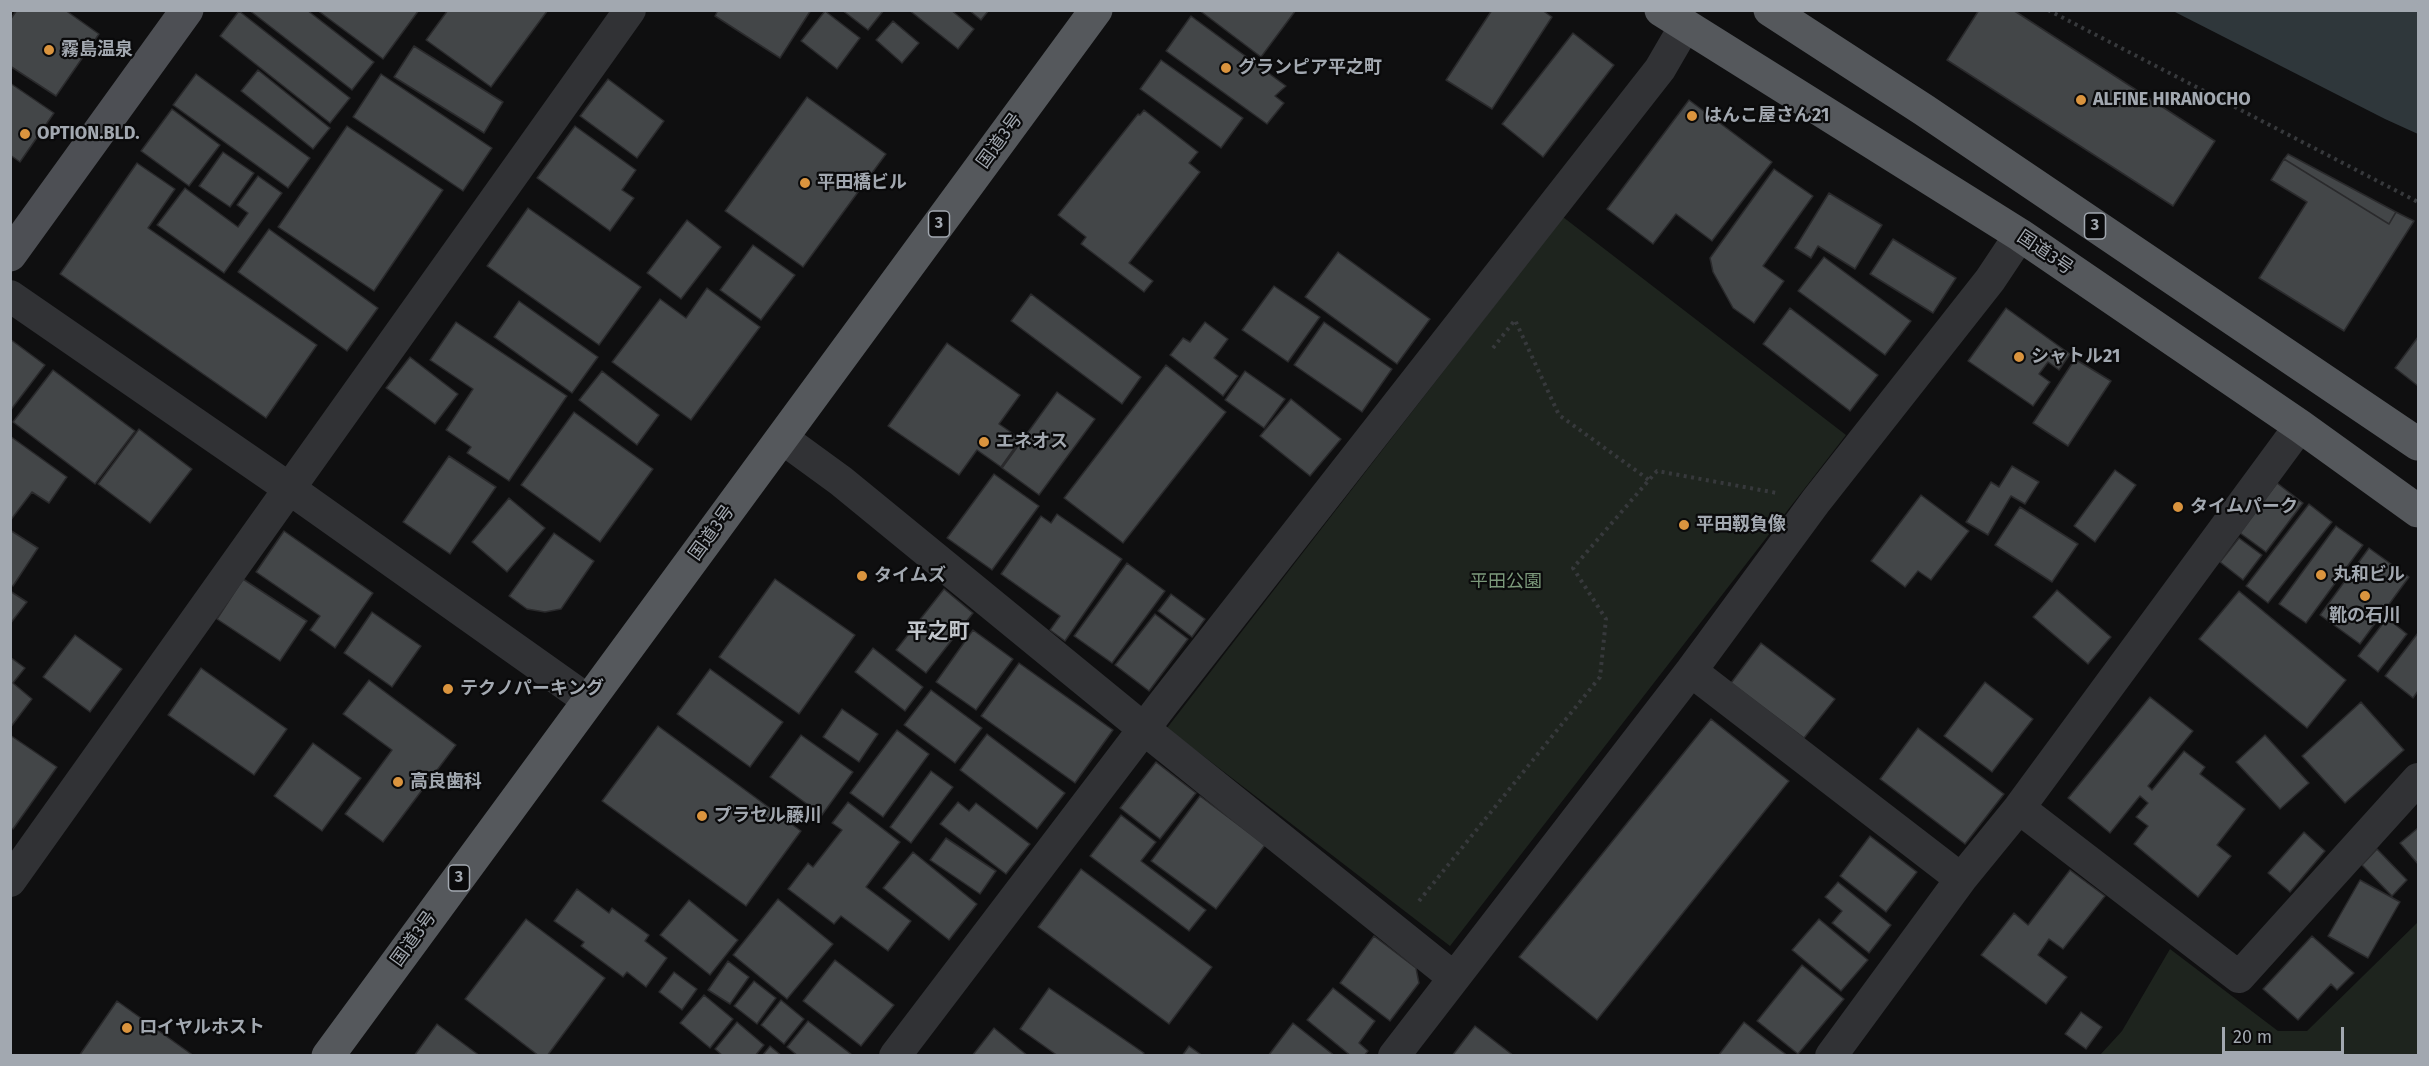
<!DOCTYPE html>
<html>
<head>
<meta charset="utf-8">
<style>
	body { margin:0 }
	#map { position:relative; width:2429px; height:1066px; overflow:hidden; background:#0f0f10; font-family:"Fira Sans",sans-serif }
	canvas { display:block }
	.frame { position:absolute; inset:0; border:12px solid #a2a8b0; pointer-events:none }
	.scale { position:absolute; left:2222px; top:1027px; width:122px; height:27px; box-sizing:border-box; border:3px solid #a2a8b0; border-top:0; padding-left:8px; font-size:18px; line-height:21px; white-space:nowrap; color:#a2a8b0; -webkit-text-stroke:4px #0a0a0b; paint-order:stroke }
</style>
</head>
<body>
<div id="map">
<canvas width="2429" height="1066"></canvas>
<div class="frame"></div>
<div class="scale">20 m</div>
</div>
<script>
const g = document.querySelector('canvas').getContext('2d');
g.lineJoin = 'round';
function fill(path, color) { g.fillStyle = color; g.fill(path, 'evenodd'); }
function stroke(path, color, width, dash) { g.strokeStyle = color; g.lineWidth = width; g.lineCap = dash ? 'butt' : 'round'; g.setLineDash(dash || []); g.stroke(path); }
function label(font, color, halo, rows, align = 'center') {
  g.font = font + ' "Fira Sans","Noto Sans JP",sans-serif'; g.lineWidth = 4.5; g.setLineDash([]); g.textBaseline = 'middle'; g.strokeStyle = halo; g.fillStyle = color; for (const [text, x, y, turn = 0] of rows) {
    g.save(); g.translate(x, y); g.rotate((+turn || 0) * Math.PI / 180); g.textAlign = isNaN(turn) ? turn : align; if (halo) g.strokeText(text, 0, 0); g.fillText(text, 0, 0); g.restore();
  }
}
fill(new Path2D(`
	M 1563,217 L 1846,435 L 1450,946 L 1167,728 Z
	M 2418,922 L 2418,1055 L 2100,1055 L 2122,1031 L 2170,949 L 2278,1031 L 2307,1031 Z`), '#1e241e');
fill(new Path2D(`
	M 2173,11 L 2418,11 L 2418,134 L 2385,119 Z`), '#2f373b');
const building = new Path2D(`
	M 17,10 L 65,10 L 99,34 L 56,96 L 10,66 L 10,20 Z
	M 249,10 L 307,10 L 374,62 L 352,90 Z
	M 317,10 L 419,10 L 383,59 Z
	M 448,10 L 548,10 L 491,87 L 426,40 Z
	M 718,10 L 811,10 L 780,58 L 715,16 Z
	M 842,10 L 884,10 L 868,30 Z
	M 909,10 L 951,10 L 974,29 L 958,49 Z
	M 969,10 L 989,10 L 981,20 Z
	M 1199,10 L 1296,10 L 1261,57 Z
	M 1492,10 L 1542,10 L 1552,17 L 1492,109 L 1446,80 Z
	M 1979,10 L 2013,10 L 2215,141 L 2173,206 L 1947,60 Z
	M 239,11 L 350,98 L 330,123 L 220,36 Z
	M 825,11 L 860,38 L 837,69 L 801,41 Z
	M 1191,16 L 1286,86 L 1275,96 L 1284,103 L 1267,124 L 1166,51 Z
	M 893,21 L 919,43 L 902,63 L 876,40 Z
	M 1573,33 L 1614,65 L 1543,157 L 1502,124 Z
	M 414,46 L 503,102 L 484,133 L 394,77 Z
	M 1161,60 L 1243,118 L 1221,148 L 1140,89 Z
	M 258,70 L 330,128 L 313,149 L 241,91 Z
	M 196,74 L 310,158 L 288,188 L 173,105 Z
	M 381,74 L 492,148 L 463,191 L 353,117 Z
	M 608,79 L 664,121 L 637,158 L 580,116 Z
	M 10,83 L 54,113 L 20,162 L 10,155 Z
	M 807,97 L 886,154 L 803,267 L 725,211 Z
	M 1689,100 L 1772,162 L 1712,241 L 1676,214 L 1653,244 L 1607,209 Z
	M 172,109 L 220,145 L 189,186 L 141,151 Z
	M 1144,110 L 1198,152 L 1189,163 L 1200,172 L 1129,263 L 1153,281 L 1144,292 L 1081,244 L 1086,237 L 1058,215 L 1138,114 L 1140,115 Z
	M 347,126 L 443,190 L 374,291 L 278,227 Z
	M 575,126 L 636,170 L 622,190 L 634,198 L 610,231 L 537,178 Z
	M 223,152 L 254,173 L 230,207 L 199,186 Z
	M 2288,154 L 2396,212 L 2389,224 L 2284,159 Z
	M 2284,159 L 2389,224 L 2396,212 L 2414,221 L 2344,331 L 2259,278 L 2307,202 L 2271,180 Z
	M 137,163 L 175,189 L 148,228 L 317,345 L 266,418 L 60,274 Z
	M 1774,169 L 1813,196 L 1763,266 L 1784,281 L 1754,323 L 1733,308 L 1713,272 L 1710,258 Z
	M 258,176 L 282,193 L 224,273 L 157,225 L 185,188 L 238,227 L 248,213 L 237,205 Z
	M 1829,193 L 1882,225 L 1855,269 L 1818,246 L 1811,258 L 1795,248 Z
	M 528,208 L 641,287 L 599,345 L 487,266 Z
	M 687,220 L 721,247 L 681,299 L 647,273 Z
	M 269,229 L 378,308 L 347,351 L 238,272 Z
	M 1893,239 L 1956,278 L 1933,313 L 1870,274 Z
	M 753,245 L 795,275 L 761,320 L 720,290 Z
	M 1338,252 L 1430,319 L 1397,364 L 1305,297 Z
	M 1824,257 L 1911,321 L 1885,355 L 1798,291 Z
	M 1274,286 L 1320,317 L 1288,362 L 1242,330 Z
	M 707,288 L 760,327 L 691,420 L 612,362 L 660,299 L 686,318 Z
	M 1031,294 L 1141,377 L 1122,404 L 1011,321 Z
	M 519,301 L 598,357 L 572,393 L 494,337 Z
	M 1790,308 L 1878,375 L 1850,411 L 1763,344 Z
	M 2006,308 L 2070,354 L 2059,370 L 2048,362 L 2039,374 L 2050,382 L 2033,406 L 1968,361 Z
	M 456,322 L 567,396 L 509,481 L 467,453 L 471,447 L 446,430 L 473,389 L 430,360 Z
	M 1205,322 L 1228,339 L 1214,358 L 1238,376 L 1223,396 L 1170,355 L 1183,338 L 1190,342 Z
	M 1324,322 L 1392,369 L 1362,412 L 1294,365 Z
	M 2418,337 L 2418,386 L 2395,368 Z
	M 10,339 L 45,365 L 10,411 Z
	M 947,343 L 1020,395 L 999,424 L 1021,439 L 1001,467 L 977,450 L 959,475 L 888,426 Z
	M 410,357 L 458,394 L 435,424 L 386,388 Z
	M 2075,359 L 2111,381 L 2068,446 L 2033,423 Z
	M 1166,365 L 1226,412 L 1123,543 L 1064,498 Z
	M 53,370 L 135,431 L 95,484 L 13,422 Z
	M 602,371 L 659,415 L 637,445 L 579,400 Z
	M 1245,371 L 1285,399 L 1264,428 L 1225,400 Z
	M 1057,392 L 1095,419 L 1039,495 L 1002,468 Z
	M 1291,399 L 1341,439 L 1310,476 L 1260,436 Z
	M 574,412 L 653,469 L 600,542 L 521,485 Z
	M 139,429 L 192,469 L 150,523 L 98,484 Z
	M 10,436 L 67,477 L 49,503 L 32,492 L 10,521 Z
	M 449,456 L 496,487 L 450,554 L 403,522 Z
	M 2012,466 L 2039,482 L 2025,504 L 2011,496 L 1988,535 L 1966,522 L 1991,482 L 1999,487 Z
	M 2115,470 L 2136,485 L 2095,542 L 2074,526 Z
	M 994,474 L 1039,506 L 992,570 L 947,538 Z
	M 2277,483 L 2303,503 L 2266,552 L 2240,533 Z
	M 1921,495 L 1969,531 L 1931,580 L 1918,571 L 1905,587 L 1871,561 Z
	M 509,498 L 545,528 L 507,572 L 472,542 Z
	M 2309,504 L 2332,522 L 2268,603 L 2246,586 Z
	M 2020,507 L 2078,544 L 2052,582 L 1995,545 Z
	M 1057,514 L 1122,559 L 1065,641 L 1050,630 L 1060,616 L 1001,574 L 1041,516 L 1051,523 Z
	M 2336,526 L 2363,545 L 2306,623 L 2279,604 Z
	M 10,530 L 38,548 L 13,586 L 10,584 Z
	M 284,531 L 373,593 L 335,648 L 310,630 L 320,616 L 256,572 Z
	M 554,533 L 594,561 L 561,609 L 545,612 L 527,609 L 509,596 Z
	M 2239,538 L 2262,555 L 2243,580 L 2220,562 Z
	M 2369,548 L 2409,577 L 2360,644 L 2320,615 Z
	M 1127,563 L 1165,591 L 1112,663 L 1074,636 Z
	M 243,579 L 307,621 L 280,661 L 217,619 Z
	M 775,579 L 855,635 L 799,714 L 719,657 Z
	M 944,589 L 973,613 L 926,673 L 896,650 Z
	M 2057,590 L 2111,637 L 2088,664 L 2033,617 Z
	M 10,591 L 27,602 L 10,624 Z
	M 2239,591 L 2346,680 L 2307,728 L 2199,639 Z
	M 1171,594 L 1205,619 L 1192,637 L 1158,611 Z
	M 372,612 L 421,646 L 392,687 L 344,653 Z
	M 1155,614 L 1188,639 L 1149,691 L 1115,665 Z
	M 2387,618 L 2407,634 L 2378,672 L 2358,656 Z
	M 973,630 L 1013,659 L 976,710 L 936,682 Z
	M 2418,633 L 2418,691 L 2413,698 L 2385,676 Z
	M 75,635 L 122,669 L 90,712 L 43,677 Z
	M 1761,643 L 1835,699 L 1804,738 L 1731,683 Z
	M 873,648 L 923,687 L 905,711 L 855,672 Z
	M 10,657 L 25,668 L 13,683 L 32,699 L 10,728 Z
	M 1019,663 L 1113,730 L 1075,783 L 981,716 Z
	M 201,668 L 287,729 L 254,775 L 168,715 Z
	M 710,669 L 783,722 L 750,767 L 677,714 Z
	M 369,680 L 456,745 L 383,842 L 345,814 L 392,750 L 343,714 Z
	M 1985,682 L 2033,719 L 1992,772 L 1944,736 Z
	M 931,690 L 982,728 L 955,763 L 904,725 Z
	M 2150,697 L 2193,731 L 2148,786 L 2152,790 L 2184,751 L 2205,767 L 2200,774 L 2245,809 L 2217,845 L 2231,856 L 2198,897 L 2134,844 L 2148,826 L 2136,817 L 2148,803 L 2140,796 L 2110,833 L 2068,798 Z
	M 2361,702 L 2404,750 L 2345,803 L 2302,756 Z
	M 842,709 L 878,734 L 859,762 L 823,737 Z
	M 1711,719 L 1789,781 L 1597,1020 L 1519,957 Z
	M 658,726 L 801,831 L 746,906 L 602,801 Z
	M 1918,728 L 2004,794 L 1965,844 L 1880,779 Z
	M 897,730 L 929,754 L 883,817 L 850,793 Z
	M 987,734 L 1065,793 L 1037,829 L 960,770 Z
	M 10,735 L 57,767 L 13,829 L 10,827 Z
	M 801,735 L 853,772 L 822,815 L 770,777 Z
	M 2265,735 L 2309,783 L 2280,809 L 2236,762 Z
	M 313,743 L 361,778 L 322,831 L 274,796 Z
	M 1156,762 L 1196,793 L 1160,839 L 1120,808 Z
	M 931,771 L 953,787 L 911,843 L 890,827 Z
	M 1200,796 L 1265,845 L 1216,909 L 1151,861 Z
	M 848,802 L 900,842 L 866,887 L 911,921 L 888,951 L 841,916 L 834,924 L 788,889 L 808,863 L 813,867 L 842,830 L 832,823 Z
	M 958,802 L 969,811 L 976,803 L 1030,844 L 1006,874 L 940,824 Z
	M 1121,815 L 1156,842 L 1141,861 L 1206,910 L 1189,931 L 1090,856 Z
	M 2418,828 L 2418,864 L 2400,843 Z
	M 2304,832 L 2325,851 L 2290,892 L 2268,873 Z
	M 1870,836 L 1917,872 L 1886,912 L 1840,876 Z
	M 946,838 L 996,871 L 980,894 L 930,860 Z
	M 2377,849 L 2407,880 L 2392,896 L 2362,865 Z
	M 913,852 L 977,904 L 949,940 L 883,888 Z
	M 1081,869 L 1212,967 L 1169,1024 L 1038,927 Z
	M 2070,870 L 2105,896 L 2063,949 L 2049,939 L 2038,955 L 2067,977 L 2046,1004 L 1981,955 L 2014,913 L 2028,925 Z
	M 2360,880 L 2400,902 L 2368,958 L 2328,936 Z
	M 1838,882 L 1891,925 L 1869,953 L 1832,923 L 1842,911 L 1825,897 Z
	M 577,889 L 609,913 L 612,908 L 649,935 L 645,941 L 667,958 L 646,987 L 627,972 L 623,977 L 581,946 L 584,942 L 554,921 Z
	M 778,899 L 833,944 L 787,999 L 733,955 Z
	M 689,900 L 738,940 L 710,975 L 660,935 Z
	M 526,919 L 605,978 L 547,1056 L 539,1056 L 465,999 Z
	M 1819,919 L 1868,960 L 1841,991 L 1792,950 Z
	M 1374,936 L 1416,968 L 1419,983 L 1390,1021 L 1340,983 Z
	M 2312,936 L 2354,973 L 2337,990 L 2331,984 L 2298,1020 L 2263,989 Z
	M 835,960 L 894,1005 L 861,1046 L 803,1001 Z
	M 728,961 L 749,977 L 730,1004 L 708,990 Z
	M 1802,965 L 1844,999 L 1798,1054 L 1757,1021 Z
	M 674,972 L 697,989 L 682,1010 L 659,992 Z
	M 754,981 L 776,998 L 757,1024 L 734,1006 Z
	M 1049,988 L 1144,1053 L 1142,1056 L 1058,1056 L 1020,1029 Z
	M 1333,988 L 1375,1021 L 1359,1043 L 1368,1051 L 1364,1056 L 1351,1056 L 1307,1020 Z
	M 704,995 L 733,1019 L 710,1048 L 680,1023 Z
	M 781,1000 L 804,1019 L 784,1044 L 761,1025 Z
	M 117,1001 L 194,1056 L 79,1056 Z
	M 2081,1012 L 2102,1027 L 2086,1049 L 2065,1034 Z
	M 808,1021 L 851,1054 L 849,1056 L 798,1056 L 787,1047 Z
	M 737,1022 L 764,1045 L 755,1056 L 723,1056 L 715,1049 Z
	M 1744,1022 L 1767,1040 L 1788,1056 L 1718,1056 Z
	M 1293,1023 L 1335,1056 L 1268,1056 Z
	M 437,1024 L 480,1056 L 414,1056 Z
	M 1475,1026 L 1514,1056 L 1452,1056 Z
	M 994,1028 L 1028,1056 L 972,1056 Z
	M 770,1046 L 782,1056 L 762,1056 Z
	M 1189,1046 L 1203,1056 L 1182,1056 Z`);
fill(building, '#434648');
stroke(building, '#2a2a2c', 1.5);
stroke(new Path2D(`
	M 2048,10 L 2418,202
	M 1493,348 L 1515,320 L 1559,415 L 1649,480
	M 1419,901 L 1600,677 L 1606,619 L 1573,568 L 1649,480 L 1657,471 L 1777,493`), '#37393c', 4, [3, 4.5]);
stroke(new Path2D(`
	M 10,296 L 290,489 L 589,701
	M 782,438 L 841,481 L 1144,729 L 1453,977
	M 1691,671 L 1961,879
	M 2019,808 L 2239,977 L 2418,779
	M 10,881 L 630,10
	M 895,1056 L 1162,705 L 1660,69 L 1685,26
	M 1394,1056 L 1691,671 L 1816,501 L 1990,280 L 2020,235
	M 1831,1056 L 1961,879 L 2019,808 L 2300,426`), '#313235', 32);
stroke(new Path2D(`
	M 10,255 L 187,10`), '#4d4f54', 33);
stroke(new Path2D(`
	M 1661,10 L 2020,235 L 2300,426 L 2418,511
	M 1770,10 L 1924,110 L 2418,444
	M 328,1056 L 1096,10`), '#55585c', 33);
for (const [x, y, r, color] of [
	[49,50,6,"#da943e"],
	[1226,68,6,"#da943e"],
	[2081,100,6,"#da943e"],
	[1692,116,6,"#da943e"],
	[25,134,6,"#da943e"],
	[805,183,6,"#da943e"],
	[2019,357,6,"#da943e"],
	[984,442,6,"#da943e"],
	[2178,507,6,"#da943e"],
	[1684,525,6,"#da943e"],
	[2321,575,6,"#da943e"],
	[862,576,6,"#da943e"],
	[2365,596,6,"#da943e"],
	[448,689,6,"#da943e"],
	[398,782,6,"#da943e"],
	[702,816,6,"#da943e"],
	[127,1028,6,"#da943e"]
]) { const dot = new Path2D(); dot.arc(x, y, r, 0, 2 * Math.PI); g.fillStyle = color; g.fill(dot); stroke(dot, '#0a0a0b', 2); }
for (const [x, y, w] of [
	[939,224,21],
	[2095,226,21],
	[459,878,21]
]) { const box = new Path2D(); box.roundRect(x - w / 2, y - 13, w, 26, 4.5); g.fillStyle = '#0a0a0b'; g.fill(box); stroke(box, '#a2a8b0', 1.5); }
label('bold 16px', '#a2a8b0', null, [
	["3",939,224],
	["3",2095,226],
	["3",459,878]
]);
label('bold 18px', '#a2a8b0', '#0a0a0b', [
	["霧島温泉",61,50],
	["グランピア平之町",1238,68],
	["ALFINE HIRANOCHO",2093,100],
	["はんこ屋さん21",1704,116],
	["OPTION.BLD.",37,134],
	["平田橋ビル",817,183],
	["シャトル21",2031,357],
	["エネオス",996,442],
	["タイムパーク",2190,507],
	["平田靱負像",1696,525],
	["丸和ビル",2333,575],
	["タイムズ",874,576],
	["靴の石川",2365,616,"center"],
	["テクノパーキング",460,689],
	["高良歯科",410,782],
	["プラセル藤川",714,816],
	["ロイヤルホスト",139,1028]
], 'left');
label('18px', '#a2a8b0', '#0a0a0b', [
	["国道3号",1000,141,-54],
	["国道3号",2045,253,34],
	["国道3号",712,533,-54],
	["国道3号",414,939,-54]
]);
label('18px', '#7c997b', '#0a0a0b', [
	["平田公園",1506,582]
]);
label('bold 21px', '#c2c6cc', '#0a0a0b', [
	["平之町",938,632]
]);
</script>
</body>
</html>
